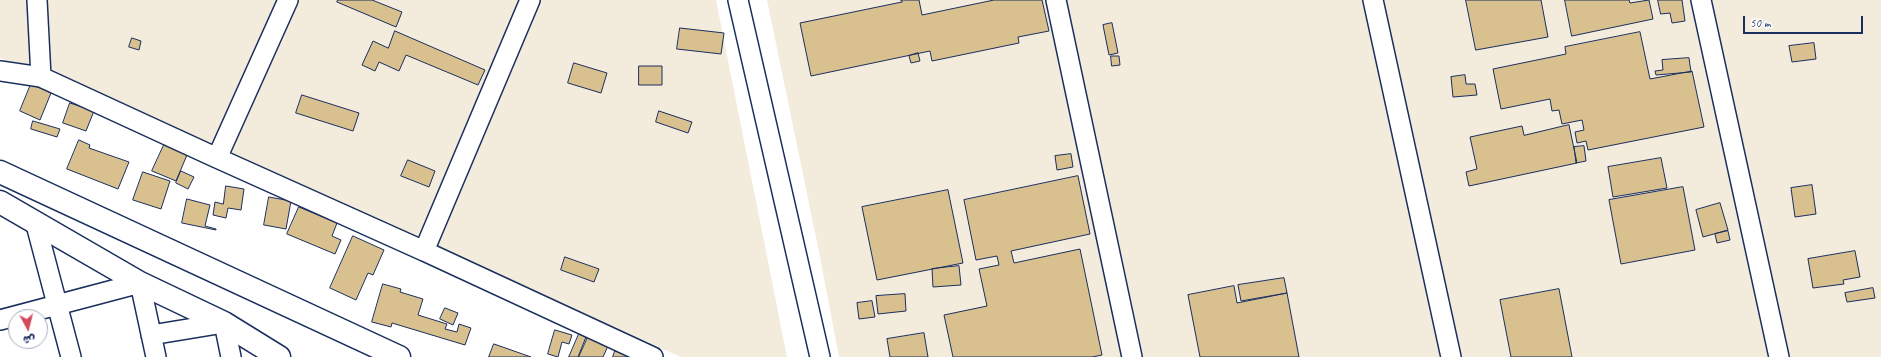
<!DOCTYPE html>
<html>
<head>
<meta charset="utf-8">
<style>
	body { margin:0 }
	#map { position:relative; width:1881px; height:357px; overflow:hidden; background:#fff; font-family:Caveat,"Playpen Sans Arabic",sans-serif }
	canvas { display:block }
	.north { position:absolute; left:8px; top:309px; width:40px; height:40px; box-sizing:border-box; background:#fff; border:1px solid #a4acbf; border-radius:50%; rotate:173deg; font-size:11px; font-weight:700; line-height:16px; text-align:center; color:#1b2f5e }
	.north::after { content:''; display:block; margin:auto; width:14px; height:18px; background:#d1495b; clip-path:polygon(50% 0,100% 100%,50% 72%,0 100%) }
	.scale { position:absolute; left:1743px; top:16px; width:120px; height:18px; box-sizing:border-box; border:2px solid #1b2f5e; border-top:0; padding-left:5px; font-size:12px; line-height:14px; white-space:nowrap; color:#1b2f5e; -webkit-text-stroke:3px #fff; paint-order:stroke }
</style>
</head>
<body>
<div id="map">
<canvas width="1881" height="357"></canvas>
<div class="north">ش</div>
<div class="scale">50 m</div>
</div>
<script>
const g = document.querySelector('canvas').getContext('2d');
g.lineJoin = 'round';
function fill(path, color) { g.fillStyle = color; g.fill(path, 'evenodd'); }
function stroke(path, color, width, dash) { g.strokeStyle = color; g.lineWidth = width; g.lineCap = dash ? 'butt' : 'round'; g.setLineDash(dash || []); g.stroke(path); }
fill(new Path2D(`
	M 0,0 L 716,0 L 787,357 L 681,357 L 0,58 Z
	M 767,0 L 1881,0 L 1881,357 L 839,357 L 819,252 Z`), '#f3ecdd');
const building = new Path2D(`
	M 338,0 L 372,0 L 402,12 L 396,27 L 337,2 Z
	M 901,0 L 919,0 L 922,15 L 994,0 L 1042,0 L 1049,31 L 1018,37 L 1019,43 L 932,61 L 930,51 L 811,76 L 800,23 L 902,2 Z
	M 1466,0 L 1541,0 L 1548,37 L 1476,50 Z
	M 1565,0 L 1629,0 L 1630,3 L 1649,0 L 1653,19 L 1572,36 Z
	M 1658,0 L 1682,0 L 1685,21 L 1672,23 L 1670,13 L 1661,14 Z
	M 1112,23 L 1118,53 L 1109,55 L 1103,25 Z
	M 680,28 L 724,33 L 721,54 L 677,49 Z
	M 395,31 L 485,70 L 478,85 L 406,55 L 399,71 L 379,62 L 375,71 L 362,65 L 373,41 L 388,48 Z
	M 1640,32 L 1650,79 L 1692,71 L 1704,127 L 1588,150 L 1586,141 L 1577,143 L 1575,132 L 1584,130 L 1582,120 L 1562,124 L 1559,110 L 1552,111 L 1550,99 L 1501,109 L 1493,69 L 1566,54 L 1565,47 Z
	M 132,38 L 141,41 L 139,50 L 129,47 Z
	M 1814,43 L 1816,59 L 1792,62 L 1789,46 Z
	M 918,53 L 920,61 L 911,63 L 909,56 Z
	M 1111,56 L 1119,56 L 1120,65 L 1112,66 Z
	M 1689,58 L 1691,72 L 1656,75 L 1655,71 L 1663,70 L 1662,60 Z
	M 574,63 L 607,73 L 601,93 L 568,83 Z
	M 639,66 L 662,66 L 662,85 L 639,85 Z
	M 1465,75 L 1466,84 L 1475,84 L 1477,95 L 1453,97 L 1451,77 Z
	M 31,84 L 51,93 L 40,120 L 20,111 Z
	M 302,95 L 359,113 L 353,131 L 296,113 Z
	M 70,103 L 94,111 L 86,131 L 63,123 Z
	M 659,111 L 692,122 L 688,133 L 656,122 Z
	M 33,121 L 60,129 L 57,137 L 31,129 Z
	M 1569,125 L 1577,163 L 1469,186 L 1466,172 L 1477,169 L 1470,137 L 1522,126 L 1524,135 Z
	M 79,140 L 90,145 L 89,148 L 129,162 L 118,189 L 67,169 Z
	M 164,145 L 187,155 L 176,181 L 152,171 Z
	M 1584,146 L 1586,161 L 1576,163 L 1574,147 Z
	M 1071,154 L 1073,167 L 1057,170 L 1055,156 Z
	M 1661,158 L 1667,188 L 1613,197 L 1608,167 Z
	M 408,160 L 435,171 L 429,187 L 401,176 Z
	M 181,171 L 194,177 L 188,189 L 176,183 Z
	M 143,172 L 170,181 L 161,209 L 133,200 Z
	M 1078,176 L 1090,234 L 1011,251 L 1014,263 L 1080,249 L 1102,355 L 1092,357 L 953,357 L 944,315 L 987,306 L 979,269 L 999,265 L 997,256 L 976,260 L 964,200 Z
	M 1812,185 L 1816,214 L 1795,217 L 1791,188 Z
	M 226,186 L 244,189 L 241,210 L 228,208 L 226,218 L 213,215 L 215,202 L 223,204 Z
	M 1683,187 L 1695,250 L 1621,264 L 1609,200 Z
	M 948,190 L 963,263 L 877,280 L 862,207 Z
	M 269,197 L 291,201 L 286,229 L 264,225 Z
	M 187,199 L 210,205 L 205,226 L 216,229 L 216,230 L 182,223 Z
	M 1720,203 L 1728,230 L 1703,237 L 1696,210 Z
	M 299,207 L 337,223 L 332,236 L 341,240 L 335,254 L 287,234 Z
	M 1728,231 L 1730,240 L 1717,243 L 1715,234 Z
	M 353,236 L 384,250 L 373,275 L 368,273 L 356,300 L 330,288 Z
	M 1855,251 L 1860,277 L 1843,280 L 1844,284 L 1813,288 L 1808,259 Z
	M 565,257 L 599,269 L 594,282 L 561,270 Z
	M 959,266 L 961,285 L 933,287 L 932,269 Z
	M 1284,278 L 1287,293 L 1241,301 L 1238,285 Z
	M 383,284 L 401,289 L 400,292 L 423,299 L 418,315 L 447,324 L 445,329 L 457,332 L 459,324 L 471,328 L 465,345 L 392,323 L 391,327 L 372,322 Z
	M 1234,286 L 1237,303 L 1287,293 L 1299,357 L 1200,357 L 1188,295 Z
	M 1873,288 L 1875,298 L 1847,302 L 1845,293 Z
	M 1559,289 L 1572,357 L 1511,357 L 1500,300 Z
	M 905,294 L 906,311 L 878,314 L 876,296 Z
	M 872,301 L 875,317 L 859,319 L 857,303 Z
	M 445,308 L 458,313 L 453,325 L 440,319 Z
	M 555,330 L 572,335 L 569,344 L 562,342 L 558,357 L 548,354 Z
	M 924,333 L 928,357 L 890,357 L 887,339 Z
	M 579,334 L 586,337 L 578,357 L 569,357 Z
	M 588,337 L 608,346 L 603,357 L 579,357 Z
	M 494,344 L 531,357 L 489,357 Z
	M 615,351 L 627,355 L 626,357 L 613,357 Z`);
fill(building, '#d8c08f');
stroke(building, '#1b2f5e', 1);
const minor = new Path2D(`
	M 37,0 L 41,77 L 217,158 L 288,0
	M 530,0 L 424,251 L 653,357
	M 738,0 L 820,357
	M 1056,0 L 1132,357
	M 1373,0 L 1451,357
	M 1701,0 L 1779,357
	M 0,71 L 41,77
	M 217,158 L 424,251
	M 35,221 L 71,357
	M 0,320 L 140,283 L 156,357
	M 151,335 L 224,323 L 231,357`);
const tertiary = new Path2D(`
	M 0,172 L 399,357
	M 0,202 L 140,283 L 224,323 L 279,357`);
stroke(minor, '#1b2f5e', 22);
stroke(tertiary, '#1b2f5e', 25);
stroke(minor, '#fff', 19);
stroke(tertiary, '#fff', 22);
</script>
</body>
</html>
